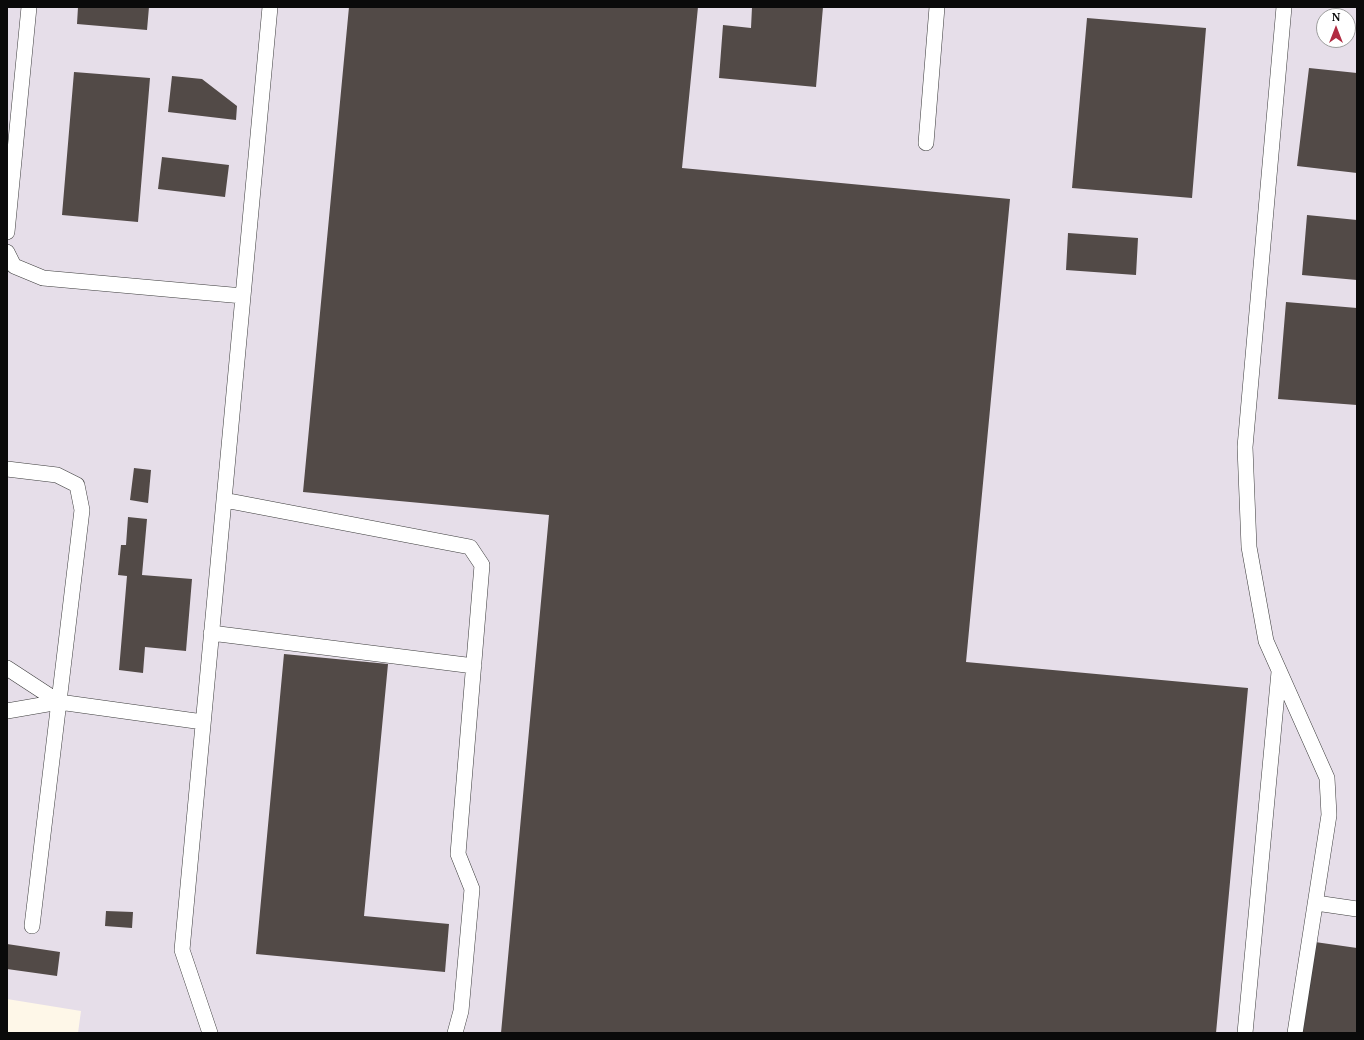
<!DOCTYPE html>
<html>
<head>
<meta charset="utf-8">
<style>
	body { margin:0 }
	#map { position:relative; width:1364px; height:1040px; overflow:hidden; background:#fef7e8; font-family:"Noto Serif",serif }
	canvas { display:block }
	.frame { position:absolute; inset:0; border:8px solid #0a0a0a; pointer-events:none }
	.north { position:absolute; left:1316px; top:8px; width:40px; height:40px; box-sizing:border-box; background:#fff; border:1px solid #9d9d9d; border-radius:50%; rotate:0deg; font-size:11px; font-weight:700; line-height:16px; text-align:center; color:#0a0a0a }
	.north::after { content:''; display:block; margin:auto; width:14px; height:18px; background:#b12b42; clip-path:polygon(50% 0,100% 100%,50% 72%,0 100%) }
</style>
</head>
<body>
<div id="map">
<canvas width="1364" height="1040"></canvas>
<div class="frame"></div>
<div class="north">N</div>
</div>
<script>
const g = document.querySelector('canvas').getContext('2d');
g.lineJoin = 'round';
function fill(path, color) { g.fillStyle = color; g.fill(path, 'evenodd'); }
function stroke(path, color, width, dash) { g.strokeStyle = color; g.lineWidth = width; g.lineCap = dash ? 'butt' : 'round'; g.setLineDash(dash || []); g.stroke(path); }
fill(new Path2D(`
	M 7,7 L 1357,7 L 1357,1033 L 78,1033 L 81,1011 L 7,999 ZM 1324,16 L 1348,16 L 1348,40 L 1324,40 Z`), '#e6dee9');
fill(new Path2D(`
	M 78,7 L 149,7 L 147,30 L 77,24 Z
	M 349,7 L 698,7 L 682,168 L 1010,199 L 966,662 L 1248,688 L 1216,1033 L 501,1033 L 549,515 L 303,492 Z
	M 752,7 L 823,7 L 816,87 L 719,78 L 723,25 L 751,28 Z
	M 1087,18 L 1206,28 L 1192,198 L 1072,188 Z
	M 1309,68 L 1357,73 L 1357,173 L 1297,166 Z
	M 74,72 L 150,78 L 138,222 L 62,215 Z
	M 172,76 L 202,79 L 237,106 L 236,120 L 168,112 Z
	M 162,157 L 229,165 L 225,197 L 158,189 Z
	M 1307,215 L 1357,220 L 1357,280 L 1302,275 Z
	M 1068,233 L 1138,238 L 1136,275 L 1066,270 Z
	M 1286,302 L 1357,308 L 1357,405 L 1278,399 Z
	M 134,468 L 151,470 L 148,503 L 130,500 Z
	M 128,517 L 147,519 L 142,575 L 192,579 L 186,651 L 145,647 L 143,673 L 119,670 L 127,576 L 118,575 L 121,545 L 126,545 Z
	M 284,654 L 388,664 L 364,916 L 449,924 L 445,972 L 256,954 Z
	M 106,911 L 133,912 L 132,928 L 105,926 Z
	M 1315,942 L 1357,948 L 1357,1033 L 1302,1033 Z
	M 7,944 L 60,952 L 57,976 L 7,969 Z`), '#524a47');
const service = new Path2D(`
	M 1284,7 L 1245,447 L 1249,547 L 1266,641 L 1327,778 L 1329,815 L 1295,1033
	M 926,143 L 937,7
	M 7,232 L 29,7
	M 7,252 L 14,266 L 43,278 L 243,296
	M 7,469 L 57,475 L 77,485 L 82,510 L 32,926
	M 224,500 L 470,547 L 482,565 L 458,854 L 472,889 L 461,1011 L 455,1033
	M 211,633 L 474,666
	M 7,668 L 59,702 L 203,722
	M 7,711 L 59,702
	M 1316,903 L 1357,909
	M 210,1033 L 182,950 L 270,7
	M 1245,1033 L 1279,672`);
stroke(service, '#3d3d3d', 16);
stroke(service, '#fff', 15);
</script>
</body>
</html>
